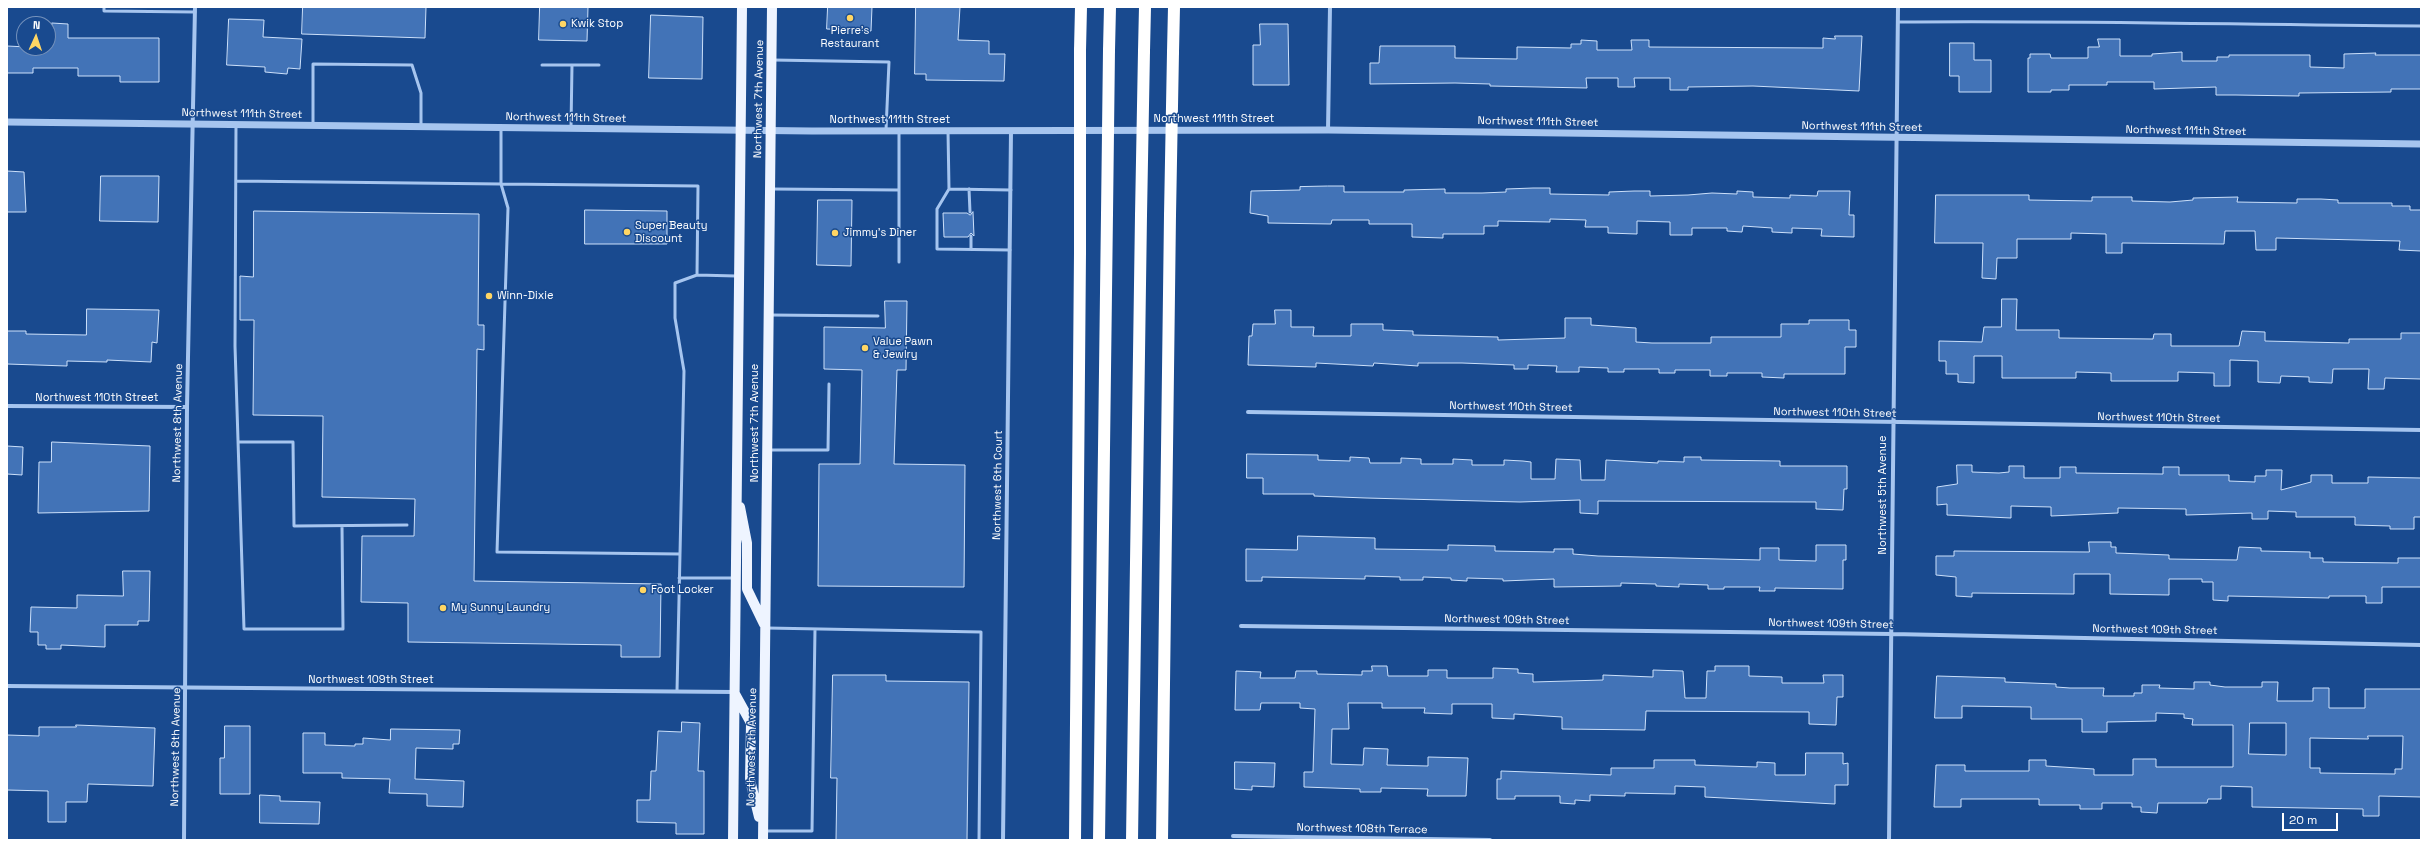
<!DOCTYPE html>
<html>
<head>
<meta charset="utf-8">
<style>
	body { margin:0 }
	#map { position:relative; width:2428px; height:847px; overflow:hidden; background:#194a8f; font-family:"Space Grotesk",sans-serif }
	canvas { display:block }
	.frame { position:absolute; inset:0; border:8px solid #fff; pointer-events:none }
	.north { position:absolute; left:16px; top:16px; width:40px; height:40px; box-sizing:border-box; background:#194a8f; border:1px solid #7592bc; border-radius:50%; rotate:3deg; font-size:11px; font-weight:700; line-height:16px; text-align:center; color:#fff }
	.north::after { content:''; display:block; margin:auto; width:14px; height:18px; background:#ffd664; clip-path:polygon(50% 0,100% 100%,50% 72%,0 100%) }
	.scale { position:absolute; left:2282px; top:813px; width:56px; height:18px; box-sizing:border-box; border:2px solid #fff; border-top:0; padding-left:5px; font-size:12px; line-height:14px; white-space:nowrap; color:#fff; -webkit-text-stroke:3px #194a8f; paint-order:stroke }
</style>
</head>
<body>
<div id="map">
<canvas width="2428" height="847"></canvas>
<div class="frame"></div>
<div class="north">N</div>
<div class="scale">20 m</div>
</div>
<script>
const g = document.querySelector('canvas').getContext('2d');
g.lineJoin = 'round';
function fill(path, color) { g.fillStyle = color; g.fill(path, 'evenodd'); }
function stroke(path, color, width, dash) { g.strokeStyle = color; g.lineWidth = width; g.lineCap = dash ? 'butt' : 'round'; g.setLineDash(dash || []); g.stroke(path); }
function label(font, color, halo, rows, align = 'center') {
  g.font = font + ' "Space Grotesk",sans-serif'; g.lineWidth = 3; g.setLineDash([]); g.textBaseline = 'middle'; g.strokeStyle = halo; g.fillStyle = color; for (const [text, x, y, turn = 0] of rows) {
    g.save(); g.translate(x, y); g.rotate((+turn || 0) * Math.PI / 180); g.textAlign = isNaN(turn) ? turn : align; if (halo) g.strokeText(text, 0, 0); g.fillText(text, 0, 0); g.restore();
  }
}
const building = new Path2D(`
	M 303,7 L 426,7 L 425,38 L 302,34 Z
	M 540,7 L 588,7 L 587,41 L 539,40 Z
	M 828,7 L 872,7 L 871,31 L 827,29 Z
	M 916,7 L 960,7 L 958,40 L 989,41 L 989,54 L 1005,54 L 1004,81 L 926,80 L 926,74 L 915,74 Z
	M 651,15 L 703,17 L 702,79 L 649,78 Z
	M 229,19 L 264,20 L 263,37 L 302,39 L 300,69 L 288,68 L 287,74 L 265,72 L 265,67 L 227,65 Z
	M 52,23 L 68,24 L 68,38 L 159,38 L 159,82 L 120,82 L 120,76 L 78,76 L 78,68 L 33,68 L 33,73 L 7,73 L 7,46 L 48,48 L 48,31 L 53,31 Z
	M 1260,24 L 1288,24 L 1289,85 L 1253,85 L 1253,45 L 1260,45 Z
	M 1835,36 L 1862,36 L 1859,91 L 1753,86 L 1688,87 L 1688,90 L 1670,90 L 1670,78 L 1634,78 L 1635,87 L 1618,87 L 1618,78 L 1586,78 L 1587,88 L 1490,86 L 1490,84 L 1455,83 L 1370,84 L 1370,63 L 1379,63 L 1380,46 L 1455,46 L 1455,58 L 1517,59 L 1517,47 L 1571,48 L 1571,44 L 1581,44 L 1581,40 L 1597,41 L 1597,50 L 1632,50 L 1631,40 L 1649,40 L 1649,47 L 1823,48 L 1823,38 L 1835,39 Z
	M 2098,39 L 2120,39 L 2120,56 L 2152,56 L 2152,54 L 2182,52 L 2182,61 L 2217,61 L 2217,57 L 2229,57 L 2229,55 L 2310,55 L 2310,67 L 2344,68 L 2344,54 L 2376,53 L 2375,55 L 2421,55 L 2421,89 L 2391,89 L 2391,92 L 2299,93 L 2299,96 L 2236,95 L 2216,95 L 2216,87 L 2154,89 L 2154,82 L 2107,82 L 2107,85 L 2069,85 L 2069,90 L 2051,90 L 2051,92 L 2028,92 L 2028,58 L 2030,58 L 2030,54 L 2050,54 L 2051,58 L 2088,58 L 2088,47 L 2099,47 Z
	M 1950,43 L 1974,43 L 1974,60 L 1991,60 L 1991,92 L 1959,92 L 1959,76 L 1950,76 Z
	M 7,171 L 24,172 L 26,212 L 7,212 Z
	M 101,176 L 159,176 L 158,222 L 100,221 Z
	M 1328,186 L 1344,186 L 1344,192 L 1404,192 L 1404,190 L 1445,189 L 1445,193 L 1482,193 L 1506,192 L 1506,189 L 1533,188 L 1550,188 L 1550,194 L 1609,195 L 1609,192 L 1634,191 L 1650,191 L 1650,196 L 1688,195 L 1712,193 L 1737,194 L 1737,191 L 1753,192 L 1753,197 L 1790,198 L 1790,195 L 1817,196 L 1818,191 L 1850,191 L 1849,215 L 1854,215 L 1854,237 L 1821,236 L 1822,229 L 1792,228 L 1792,233 L 1772,232 L 1772,228 L 1743,226 L 1742,232 L 1727,231 L 1727,228 L 1692,228 L 1692,235 L 1670,235 L 1670,222 L 1637,221 L 1637,234 L 1608,233 L 1608,227 L 1585,227 L 1586,220 L 1550,219 L 1550,222 L 1498,221 L 1498,226 L 1484,226 L 1484,234 L 1443,234 L 1443,238 L 1412,237 L 1412,224 L 1369,224 L 1369,220 L 1332,220 L 1331,224 L 1268,223 L 1268,216 L 1250,213 L 1251,191 L 1300,190 L 1300,187 Z
	M 1936,195 L 2029,195 L 2029,200 L 2092,201 L 2092,197 L 2132,197 L 2132,201 L 2170,202 L 2193,200 L 2193,198 L 2238,197 L 2237,202 L 2297,203 L 2297,199 L 2321,199 L 2338,200 L 2338,203 L 2392,203 L 2392,206 L 2410,206 L 2410,210 L 2421,210 L 2421,251 L 2399,250 L 2400,241 L 2276,238 L 2276,250 L 2256,250 L 2255,231 L 2225,231 L 2224,244 L 2122,243 L 2122,253 L 2106,253 L 2106,234 L 2071,233 L 2071,239 L 2017,239 L 2017,258 L 1997,258 L 1996,279 L 1982,278 L 1983,243 L 1935,243 Z
	M 818,200 L 852,200 L 851,266 L 817,265 Z
	M 585,210 L 667,211 L 667,244 L 585,244 Z
	M 254,211 L 479,214 L 478,325 L 484,325 L 484,350 L 477,349 L 474,581 L 661,584 L 660,657 L 621,657 L 621,645 L 408,642 L 408,603 L 361,602 L 362,536 L 414,536 L 415,499 L 322,497 L 323,416 L 253,415 L 254,320 L 240,320 L 240,276 L 253,277 Z
	M 973,212 L 974,236 L 971,233 L 968,237 L 944,237 L 943,213 L 967,213 L 970,215 Z
	M 2002,299 L 2017,299 L 2016,330 L 2059,330 L 2059,338 L 2153,339 L 2154,334 L 2171,334 L 2171,346 L 2239,346 L 2242,331 L 2265,332 L 2265,341 L 2349,343 L 2349,339 L 2401,339 L 2401,333 L 2421,333 L 2421,379 L 2385,378 L 2384,389 L 2368,389 L 2369,369 L 2333,369 L 2332,383 L 2309,382 L 2309,377 L 2281,376 L 2280,383 L 2258,382 L 2258,361 L 2230,360 L 2230,386 L 2214,386 L 2214,373 L 2178,372 L 2178,381 L 2111,381 L 2111,373 L 2076,372 L 2076,378 L 2002,378 L 2002,356 L 1974,356 L 1974,383 L 1958,382 L 1958,374 L 1946,374 L 1946,361 L 1939,361 L 1939,341 L 1982,342 L 1984,327 L 2001,327 Z
	M 885,301 L 907,301 L 906,370 L 897,370 L 894,464 L 965,465 L 964,587 L 818,586 L 819,464 L 860,464 L 862,370 L 824,369 L 824,327 L 885,328 Z
	M 87,309 L 159,310 L 157,343 L 152,342 L 151,362 L 107,360 L 107,362 L 67,361 L 67,366 L 7,364 L 7,331 L 26,331 L 26,334 L 86,335 Z
	M 1275,310 L 1291,310 L 1291,327 L 1314,327 L 1313,336 L 1351,336 L 1351,324 L 1383,324 L 1383,330 L 1413,331 L 1413,335 L 1498,337 L 1498,340 L 1565,338 L 1565,318 L 1591,318 L 1591,325 L 1636,328 L 1636,342 L 1652,343 L 1711,343 L 1711,337 L 1781,337 L 1781,324 L 1809,324 L 1809,320 L 1849,320 L 1849,330 L 1856,330 L 1856,347 L 1845,347 L 1845,374 L 1784,374 L 1784,378 L 1762,377 L 1762,373 L 1727,373 L 1727,376 L 1710,376 L 1710,370 L 1675,370 L 1675,373 L 1659,373 L 1659,369 L 1624,369 L 1624,372 L 1608,372 L 1608,368 L 1579,367 L 1579,372 L 1556,372 L 1557,366 L 1528,365 L 1528,369 L 1514,369 L 1514,365 L 1462,363 L 1418,363 L 1418,366 L 1374,363 L 1373,366 L 1316,363 L 1316,367 L 1248,365 L 1249,336 L 1252,336 L 1253,324 L 1275,324 Z
	M 52,442 L 150,446 L 149,511 L 38,513 L 39,462 L 51,462 Z
	M 7,446 L 23,447 L 22,475 L 7,474 Z
	M 1247,454 L 1318,455 L 1318,460 L 1350,461 L 1350,457 L 1369,458 L 1370,463 L 1401,463 L 1401,458 L 1421,459 L 1421,464 L 1453,464 L 1453,459 L 1472,460 L 1472,465 L 1504,465 L 1504,460 L 1523,461 L 1531,462 L 1531,479 L 1555,479 L 1556,459 L 1580,460 L 1581,480 L 1605,480 L 1606,460 L 1658,463 L 1658,461 L 1684,462 L 1684,457 L 1701,457 L 1701,460 L 1780,461 L 1780,466 L 1847,466 L 1847,489 L 1844,489 L 1843,510 L 1816,509 L 1816,502 L 1598,501 L 1598,514 L 1580,513 L 1580,500 L 1520,502 L 1366,498 L 1314,496 L 1314,494 L 1263,494 L 1263,478 L 1247,478 Z
	M 1957,465 L 1972,465 L 1972,472 L 1999,473 L 2009,472 L 2009,466 L 2024,466 L 2024,478 L 2060,478 L 2060,467 L 2076,467 L 2076,473 L 2163,474 L 2163,467 L 2179,467 L 2179,475 L 2229,475 L 2229,481 L 2255,482 L 2255,476 L 2266,476 L 2266,470 L 2282,470 L 2281,490 L 2311,482 L 2311,475 L 2332,475 L 2332,483 L 2368,483 L 2368,477 L 2421,478 L 2421,517 L 2414,517 L 2414,529 L 2390,529 L 2390,526 L 2355,525 L 2355,517 L 2296,517 L 2296,512 L 2268,511 L 2268,519 L 2252,519 L 2252,513 L 2186,515 L 2186,509 L 2118,508 L 2118,513 L 2051,516 L 2051,507 L 2011,506 L 2011,518 L 1947,515 L 1947,504 L 1937,505 L 1937,487 L 1957,484 Z
	M 1298,536 L 1375,538 L 1375,549 L 1448,550 L 1448,545 L 1495,546 L 1495,551 L 1554,552 L 1554,549 L 1573,549 L 1573,554 L 1598,556 L 1760,560 L 1760,548 L 1779,548 L 1779,560 L 1816,561 L 1816,545 L 1846,545 L 1846,560 L 1843,560 L 1843,589 L 1775,588 L 1775,591 L 1759,591 L 1760,587 L 1724,587 L 1724,589 L 1708,589 L 1708,585 L 1679,584 L 1679,587 L 1656,586 L 1656,584 L 1621,583 L 1621,586 L 1554,587 L 1554,579 L 1503,581 L 1503,579 L 1467,578 L 1467,581 L 1451,580 L 1451,578 L 1423,577 L 1423,580 L 1400,580 L 1400,577 L 1365,576 L 1365,579 L 1262,577 L 1262,581 L 1246,581 L 1246,549 L 1297,550 Z
	M 2089,542 L 2111,542 L 2111,547 L 2116,547 L 2116,553 L 2169,555 L 2169,559 L 2237,560 L 2239,547 L 2261,548 L 2261,551 L 2310,552 L 2310,558 L 2323,558 L 2323,562 L 2398,563 L 2398,558 L 2421,558 L 2421,587 L 2382,587 L 2382,603 L 2366,603 L 2366,596 L 2329,596 L 2329,598 L 2228,596 L 2228,601 L 2213,600 L 2213,582 L 2202,582 L 2202,579 L 2169,579 L 2169,595 L 2110,594 L 2110,574 L 2074,574 L 2074,594 L 1972,593 L 1972,597 L 1956,596 L 1956,577 L 1936,575 L 1936,556 L 1954,556 L 1954,551 L 2089,552 Z
	M 123,571 L 150,571 L 149,621 L 138,621 L 138,625 L 105,625 L 105,647 L 61,645 L 61,649 L 46,649 L 46,645 L 38,645 L 38,632 L 30,632 L 31,607 L 77,608 L 77,595 L 123,596 Z
	M 1372,666 L 1387,666 L 1388,676 L 1428,676 L 1428,670 L 1447,670 L 1447,678 L 1493,678 L 1493,668 L 1518,669 L 1518,673 L 1533,674 L 1533,682 L 1603,680 L 1603,675 L 1653,677 L 1653,670 L 1683,671 L 1685,698 L 1706,698 L 1707,671 L 1715,671 L 1715,666 L 1749,666 L 1749,676 L 1782,677 L 1782,683 L 1824,683 L 1823,675 L 1843,675 L 1843,697 L 1837,697 L 1836,725 L 1809,724 L 1809,712 L 1646,711 L 1645,730 L 1562,729 L 1562,717 L 1514,714 L 1514,719 L 1492,718 L 1492,704 L 1452,704 L 1452,714 L 1424,713 L 1425,708 L 1382,708 L 1382,703 L 1348,703 L 1349,729 L 1332,729 L 1331,764 L 1363,765 L 1364,748 L 1388,749 L 1387,765 L 1428,766 L 1428,757 L 1468,758 L 1466,796 L 1427,796 L 1428,789 L 1381,788 L 1381,792 L 1360,792 L 1360,789 L 1304,787 L 1304,772 L 1313,772 L 1315,709 L 1300,708 L 1300,703 L 1261,703 L 1260,710 L 1235,710 L 1236,671 L 1261,672 L 1260,678 L 1295,678 L 1296,671 L 1317,671 L 1317,674 L 1362,675 L 1362,671 L 1372,671 Z
	M 833,675 L 886,675 L 886,681 L 969,682 L 967,840 L 836,840 L 837,778 L 831,778 Z
	M 1937,676 L 2005,678 L 2005,682 L 2056,684 L 2056,687 L 2070,688 L 2104,688 L 2103,696 L 2134,696 L 2134,693 L 2142,693 L 2142,685 L 2160,685 L 2159,688 L 2194,689 L 2194,682 L 2210,682 L 2210,685 L 2225,687 L 2262,687 L 2262,682 L 2278,682 L 2277,701 L 2313,701 L 2313,688 L 2329,688 L 2329,708 L 2365,708 L 2365,689 L 2421,689 L 2421,797 L 2379,796 L 2379,816 L 2363,816 L 2363,809 L 2252,807 L 2252,787 L 2221,786 L 2221,799 L 2208,799 L 2207,803 L 2158,803 L 2157,813 L 2141,812 L 2141,807 L 2132,807 L 2132,803 L 2102,803 L 2102,809 L 2080,809 L 2080,805 L 2039,805 L 2039,799 L 1961,799 L 1961,807 L 1934,807 L 1936,765 L 1965,765 L 1965,771 L 2029,771 L 2029,760 L 2046,760 L 2046,766 L 2094,769 L 2094,775 L 2133,775 L 2133,759 L 2156,759 L 2156,767 L 2233,767 L 2233,725 L 2192,725 L 2193,719 L 2184,718 L 2184,714 L 2156,713 L 2156,721 L 2107,722 L 2107,732 L 2082,732 L 2082,719 L 2031,719 L 2031,707 L 1962,706 L 1962,718 L 1935,718 ZM 2250,723 L 2286,723 L 2286,755 L 2249,754 ZM 2368,736 L 2403,736 L 2402,769 L 2395,769 L 2395,774 L 2320,773 L 2320,768 L 2310,768 L 2310,738 L 2368,739 Z
	M 682,722 L 700,723 L 698,771 L 704,771 L 704,834 L 676,834 L 676,823 L 637,822 L 637,800 L 650,800 L 651,771 L 656,771 L 658,731 L 681,732 Z
	M 76,725 L 155,728 L 153,786 L 88,784 L 87,802 L 66,802 L 66,822 L 48,822 L 48,791 L 7,790 L 7,735 L 39,736 L 39,727 L 76,727 Z
	M 225,726 L 250,726 L 250,794 L 220,794 L 220,758 L 224,758 Z
	M 391,729 L 460,730 L 459,744 L 453,744 L 453,749 L 416,748 L 415,779 L 464,781 L 463,807 L 427,806 L 427,794 L 389,793 L 390,779 L 342,778 L 342,773 L 303,773 L 303,733 L 325,733 L 325,745 L 355,746 L 355,744 L 363,744 L 363,738 L 390,740 Z
	M 1806,753 L 1843,753 L 1843,764 L 1848,763 L 1848,785 L 1835,785 L 1835,804 L 1705,797 L 1705,787 L 1675,786 L 1675,794 L 1625,793 L 1625,796 L 1590,795 L 1590,801 L 1575,800 L 1575,804 L 1560,803 L 1560,796 L 1515,796 L 1515,799 L 1497,799 L 1497,779 L 1501,779 L 1501,771 L 1611,775 L 1611,768 L 1654,768 L 1654,760 L 1695,760 L 1695,765 L 1757,767 L 1757,762 L 1775,763 L 1775,775 L 1805,775 Z
	M 1235,762 L 1275,763 L 1274,787 L 1252,786 L 1252,790 L 1235,789 Z
	M 260,795 L 280,796 L 280,801 L 320,802 L 319,824 L 260,823 Z`);
fill(building, '#4273b7');
stroke(building, '#cce0fa', 1);
stroke(new Path2D(`
	M 104,7 L 104,11 L 195,12
	M 1898,22 C 2072,20 2246,25 2421,26
	M 773,60 L 889,62 L 886,130
	M 542,65 L 599,65
	M 236,125 L 235,346 L 244,629 L 343,629 L 342,526
	M 313,126 L 313,64 L 412,65 L 421,93 L 421,126
	M 571,127 L 572,65
	M 899,131 L 899,262
	M 948,131 L 949,189 L 937,209 L 937,249 L 1010,250
	M 236,181 L 501,184 L 501,129
	M 772,189 L 899,190
	M 949,189 L 1011,190
	M 969,189 L 970,212
	M 971,236 L 971,249
	M 770,315 L 878,316
	M 238,442 L 293,442 L 294,526 L 407,525
	M 769,450 L 828,450 L 829,384
	M 680,554 L 497,552 L 508,208 L 501,184 L 698,186 L 697,275
	M 679,578 L 734,578
	M 767,628 L 981,632 L 979,840
	M 677,691 L 684,371 L 675,318 L 675,283 L 697,275 L 736,276
	M 766,831 L 812,831 L 815,629`), '#a6c5ef', 3);
stroke(new Path2D(`
	M 1328,130 L 1330,7
	M 7,406 L 187,407
	M 1248,412 L 2421,430
	M 1241,626 L 1892,634 L 2421,645
	M 7,686 L 734,692
	M 1233,836 L 1490,840
	M 184,840 L 187,407 L 195,7
	M 1003,840 L 1011,131
	M 1889,840 L 1898,7`), '#a6c5ef', 4);
stroke(new Path2D(`
	M 7,122 L 812,131 L 1328,130 L 2421,144`), '#a6c5ef', 7);
stroke(new Path2D(`
	M 740,507 L 747,543 L 747,589 L 764,624
	M 735,694 L 751,723 L 750,780 L 759,817
	M 733,840 L 742,7
	M 763,840 L 772,7`), '#eef4ff', 10);
stroke(new Path2D(`
	M 1080,50 L 1081,7
	M 1109,50 L 1110,7
	M 1144,51 L 1145,7
	M 1173,52 L 1174,7
	M 1075,840 L 1080,253
	M 1099,840 L 1107,214
	M 1132,840 L 1141,215
	M 1162,840 L 1170,215`), '#fff', 12);
stroke(new Path2D(`
	M 1107,214 L 1109,50
	M 1141,215 L 1144,51
	M 1170,215 L 1173,52
	M 1080,253 L 1080,50`), '#fff', 12);
for (const [x, y, r, color] of [
	[850,18,4,"#ffd664"],
	[563,24,4,"#ffd664"],
	[627,232,4,"#ffd664"],
	[835,233,4,"#ffd664"],
	[489,296,4,"#ffd664"],
	[865,348,4,"#ffd664"],
	[643,590,4,"#ffd664"],
	[443,608,4,"#ffd664"]
]) { const dot = new Path2D(); dot.arc(x, y, r, 0, 2 * Math.PI); g.fillStyle = color; g.fill(dot); stroke(dot, '#194a8f', 1.5); }
label('11px', '#fff', '#194a8f', [
	["Kwik Stop",571,24],
	["Pierre's",850,31,"center"],
	["Restaurant",850,44,"center"],
	["Super Beauty",635,226],
	["Discount",635,239],
	["Jimmy's Diner",843,233],
	["Winn-Dixie",497,296],
	["Value Pawn",873,342],
	["& Jewlry",873,355],
	["Foot Locker",651,590],
	["My Sunny Laundry",451,608]
], 'left');
label('11px', '#fff', '#194a8f', [
	["Northwest 7th Avenue",759,99,-89],
	["Northwest 111th Street",242,114,1],
	["Northwest 111th Street",566,118,1],
	["Northwest 111th Street",1214,119],
	["Northwest 111th Street",890,120],
	["Northwest 111th Street",1538,122,1],
	["Northwest 111th Street",1862,127,1],
	["Northwest 111th Street",2186,131,1],
	["Northwest 110th Street",97,398],
	["Northwest 110th Street",1511,407,1],
	["Northwest 110th Street",1835,413,1],
	["Northwest 110th Street",2159,418,1],
	["Northwest 8th Avenue",178,423,-89],
	["Northwest 7th Avenue",755,423,-90],
	["Northwest 6th Court",998,485,-89],
	["Northwest 5th Avenue",1883,495,-90],
	["Northwest 109th Street",1507,620,1],
	["Northwest 109th Street",1831,624,1],
	["Northwest 109th Street",2155,630,1],
	["Northwest 109th Street",371,680],
	["Northwest 8th Avenue",176,747,-89],
	["Northwest 7th Avenue",752,747,-89],
	["Northwest 108th Terrace",1362,829,1]
]);
</script>
</body>
</html>
